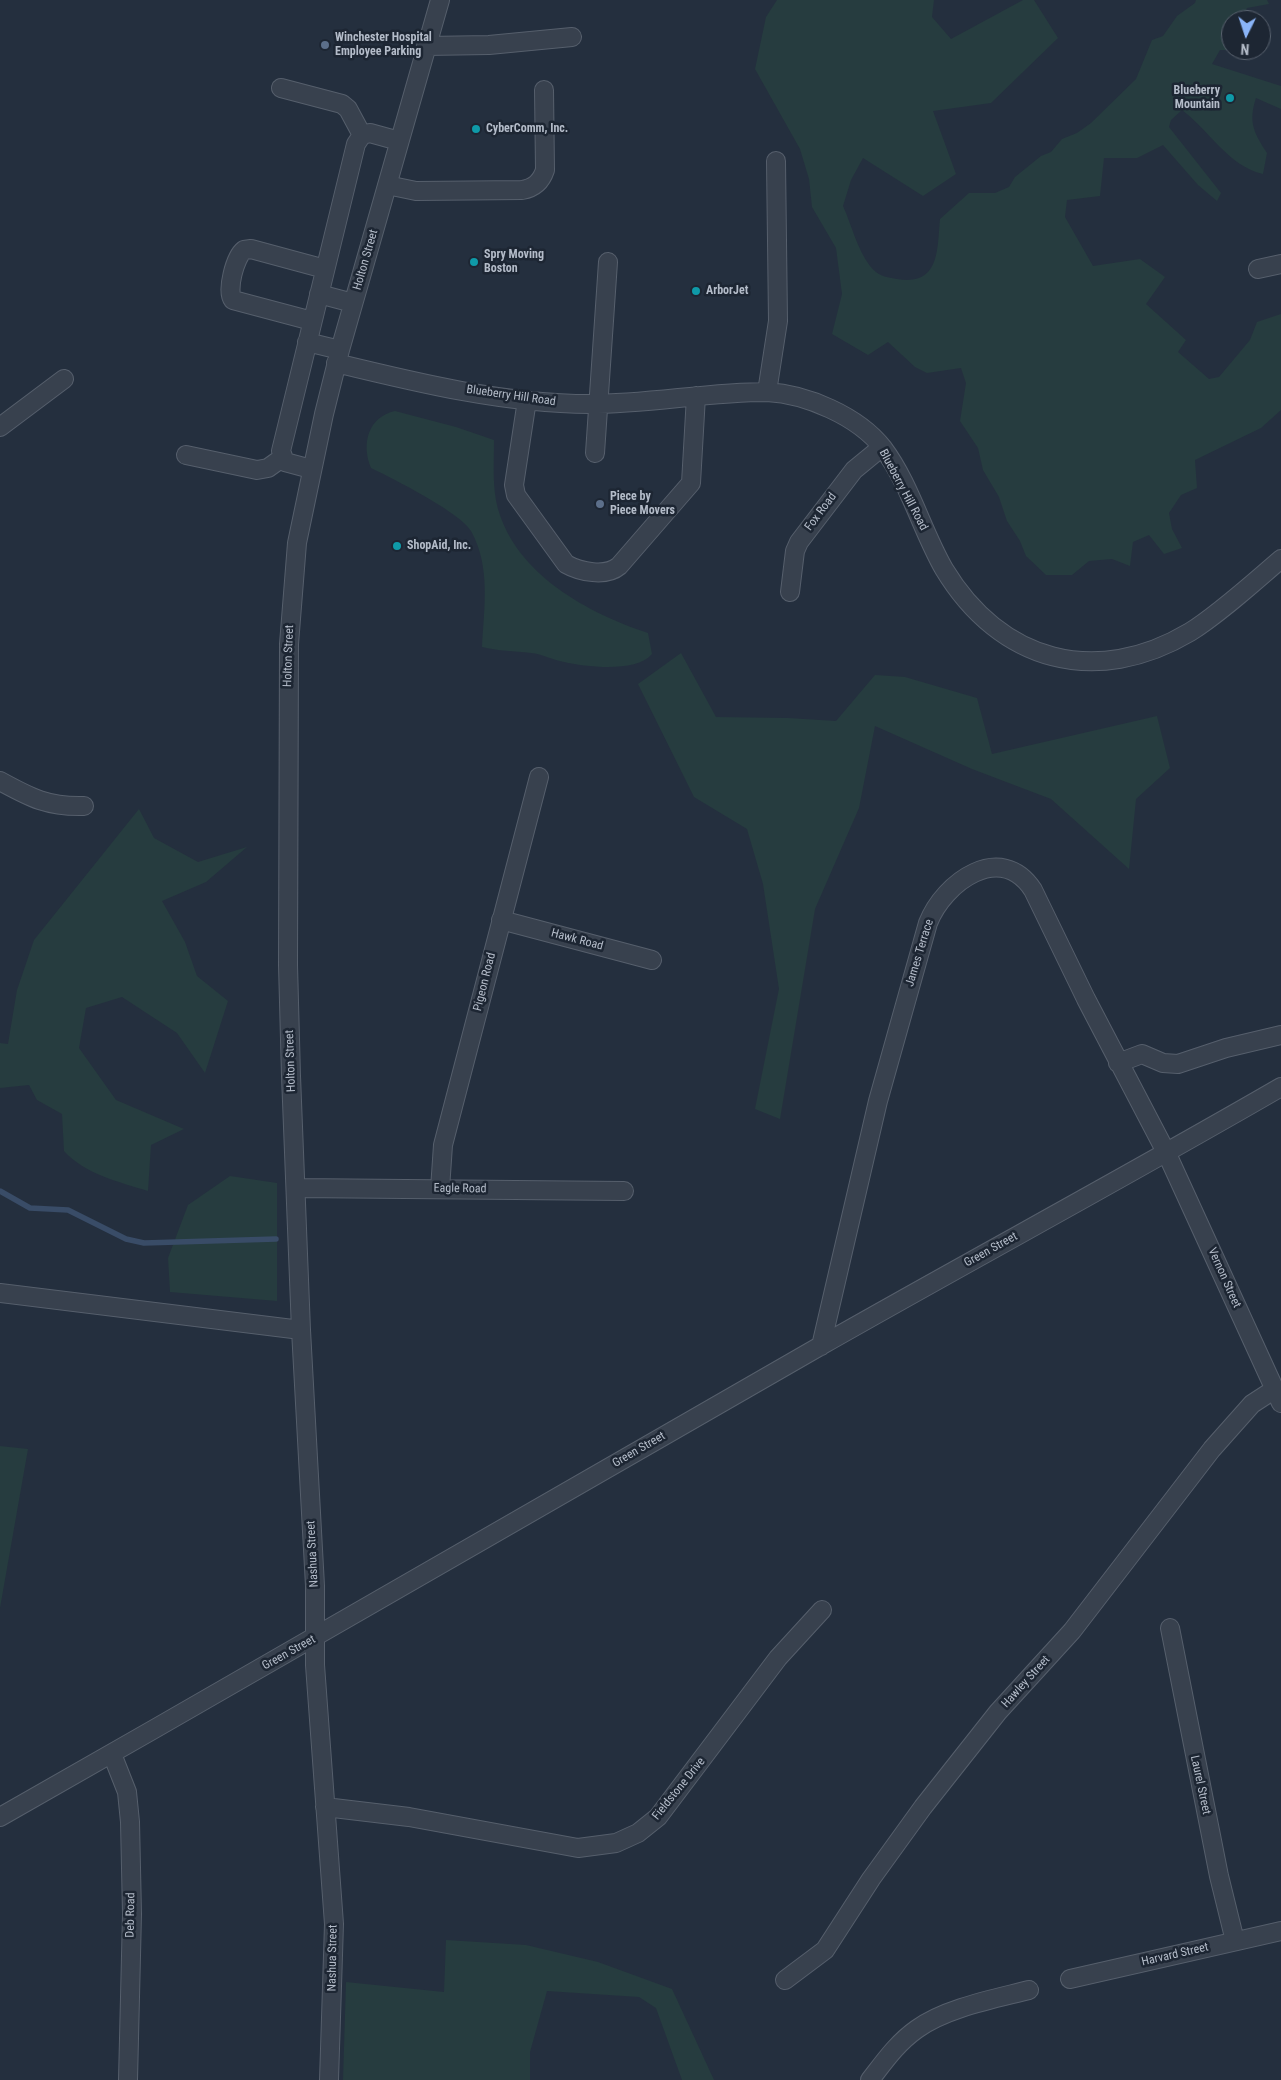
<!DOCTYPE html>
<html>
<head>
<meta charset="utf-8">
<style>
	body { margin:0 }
	#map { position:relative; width:1281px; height:2080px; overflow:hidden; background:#242f3e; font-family:"Roboto Condensed",sans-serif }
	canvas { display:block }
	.north { position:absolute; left:1221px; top:10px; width:50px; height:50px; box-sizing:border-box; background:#1d2633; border:1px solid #59626f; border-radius:50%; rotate:184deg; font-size:14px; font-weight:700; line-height:20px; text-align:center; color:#b4bcc9 }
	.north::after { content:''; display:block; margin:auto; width:18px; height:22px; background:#8ab4f8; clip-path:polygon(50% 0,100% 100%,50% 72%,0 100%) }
</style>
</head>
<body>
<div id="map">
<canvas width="1281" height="2080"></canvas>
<div class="north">N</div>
</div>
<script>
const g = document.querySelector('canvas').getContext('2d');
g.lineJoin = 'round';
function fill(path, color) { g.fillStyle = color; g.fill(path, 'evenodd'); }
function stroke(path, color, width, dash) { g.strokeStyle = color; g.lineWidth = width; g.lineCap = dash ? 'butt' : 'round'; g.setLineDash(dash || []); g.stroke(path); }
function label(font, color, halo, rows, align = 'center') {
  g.font = font + ' "Roboto Condensed",sans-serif'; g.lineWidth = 5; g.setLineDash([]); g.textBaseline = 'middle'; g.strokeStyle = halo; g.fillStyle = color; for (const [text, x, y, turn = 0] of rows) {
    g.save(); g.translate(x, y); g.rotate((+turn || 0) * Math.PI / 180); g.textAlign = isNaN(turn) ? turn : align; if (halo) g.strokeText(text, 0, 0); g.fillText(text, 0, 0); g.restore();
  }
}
fill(new Path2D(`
	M 777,0 L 934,0 L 932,17 L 951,39 L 1023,0 L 1034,0 L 1058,38 L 991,103 L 933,111 L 956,174 L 923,196 L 863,158 L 851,180 L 843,206 C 852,226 857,249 870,266 C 878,276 885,277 897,279 C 940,286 937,250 940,219 L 969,193 L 995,193 L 1009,187 L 1015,177 L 1041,156 L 1051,152 L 1062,139 L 1077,133 L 1091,123 L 1136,79 L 1152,40 L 1163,36 L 1177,16 L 1195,3 L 1196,0 L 1267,0 L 1269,4 L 1247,8 L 1242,20 L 1231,20 L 1229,50 L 1220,50 L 1212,64 L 1281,86 L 1281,109 L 1256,98 C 1248,122 1254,133 1267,153 L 1263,174 C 1228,166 1209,130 1182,110 L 1171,120 L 1169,127 L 1221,193 L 1217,201 L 1198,185 L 1163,145 L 1137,158 L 1104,158 L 1100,196 L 1067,200 L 1065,217 L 1093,266 L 1140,259 L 1165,277 L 1146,304 L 1186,340 L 1178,352 L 1209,379 L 1219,377 L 1250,340 L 1257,322 L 1281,314 L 1281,410 L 1261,428 L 1195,460 L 1197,488 L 1181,495 L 1169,513 L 1172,529 L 1182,548 L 1164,554 L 1149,535 L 1133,542 L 1130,566 L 1112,559 L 1089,561 L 1072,575 L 1046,575 L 1026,556 L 1020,541 L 1007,521 L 999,497 L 983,470 L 978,448 L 960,421 L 966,383 L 961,368 L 927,373 L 915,367 L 888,342 L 868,355 L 832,334 L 842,294 L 836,248 L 812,207 L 809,179 L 800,149 L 755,69 L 766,17 Z
	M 395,411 L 456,427 L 494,440 C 494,463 492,487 498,509 C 517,575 588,613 648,633 L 652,654 C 636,673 587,667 564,662 C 553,660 542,654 531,653 C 514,651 498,651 482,647 C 484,608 491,567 471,531 C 461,513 392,478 371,468 C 361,444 368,417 395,411 Z
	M 681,653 L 716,717 L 788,718 L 836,721 L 875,675 L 905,677 L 977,698 L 992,754 L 1157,716 L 1170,768 L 1136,799 L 1129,869 L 1051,799 L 972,769 L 875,726 L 859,808 L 815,909 L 780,1119 L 755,1109 L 779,989 L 763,884 L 747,829 L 694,797 L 638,684 Z
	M 139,809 L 154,838 L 198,862 L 247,847 L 206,882 L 162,901 L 185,942 L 197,976 L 228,1001 L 205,1073 L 177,1033 L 122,997 L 86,1008 L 79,1048 L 116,1100 L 184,1129 L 151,1145 L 148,1191 C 119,1182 85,1174 64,1151 L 62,1114 L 37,1100 L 29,1085 L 0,1088 L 0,1043 L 8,1044 L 17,990 L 34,940 Z
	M 230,1176 L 277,1183 L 277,1301 L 170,1292 L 168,1258 L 188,1205 Z
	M 0,1446 L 28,1449 L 0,1608 Z
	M 446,1940 L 526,1945 L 598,1962 L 672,1989 L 714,2080 L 682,2080 L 656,2008 L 639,1997 L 547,1991 L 530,2052 L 530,2080 L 343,2080 L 346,1982 L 444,1992 Z`), '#263c3f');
stroke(new Path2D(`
	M 0,1191 L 30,1208 L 68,1210 L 126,1239 L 144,1243 L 276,1239`), '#394c67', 5.5);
const minor = new Path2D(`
	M 426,46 L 489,45 L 572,37
	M 281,88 L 342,104 L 348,109 L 362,135
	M 387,185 L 416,191 L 522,190 C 534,188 541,182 545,170 L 544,90
	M 1258,269 L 1281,264
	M 319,294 L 353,303
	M 312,321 L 233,300 C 226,291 235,257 244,250 L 251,249 L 325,269
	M 307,342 L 340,350
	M 336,363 C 418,383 505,404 590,404 C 649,404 708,392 767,392 C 806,394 858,416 883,448 C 910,484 922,531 944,569 C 1000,662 1096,688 1190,632 C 1219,614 1254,582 1281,559
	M 767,392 L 778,321 L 776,161
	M 527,400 L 514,485 L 516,495 L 566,564 C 580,572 606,577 619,566 L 691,483 L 696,396
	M 0,427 L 64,379
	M 595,453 L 608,262
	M 186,455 L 257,470 L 268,468 L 282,458
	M 311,469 L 285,462 L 281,451 L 356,144 L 362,135 L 370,133 L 399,141
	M 790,592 L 795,551 L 799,542 L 854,470 L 882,447
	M 0,781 C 31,798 48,807 84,806
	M 501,920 L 652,960
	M 1118,1063 L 1142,1054 L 1163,1063 L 1178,1064 L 1226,1048 L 1281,1035
	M 296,1188 L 624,1191
	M 440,1189 L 443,1145 L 539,777
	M 0,1293 L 301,1330
	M 821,1346 L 878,1101 L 928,923 C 944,882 1001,841 1033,890 L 1086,999 L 1167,1154 L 1281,1403
	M 1170,1628 L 1219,1876 L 1235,1941
	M 112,1754 L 127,1792 L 130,1822 L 132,1914 L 128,2080
	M 325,1807 L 409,1817 L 578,1848 L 616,1843 L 638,1833 L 658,1817 L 778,1658 L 822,1610
	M 0,1817 C 275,1661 548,1501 822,1345 C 975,1258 1129,1175 1281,1087
	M 1070,1979 L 1281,1931
	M 785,1980 L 825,1950 L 871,1879 L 923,1807 L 998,1712 L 1072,1631 L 1212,1449 L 1252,1404 L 1275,1389
	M 329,2080 L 334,1924 L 315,1665 L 315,1586 L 301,1330 L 291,1076 L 288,965 L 289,644 L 297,543 L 324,414 L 340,350 L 440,0
	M 870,2080 C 884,2062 897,2043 917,2029 C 946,2008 994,1999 1029,1990`);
stroke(minor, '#565f6c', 20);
stroke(minor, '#38414e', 18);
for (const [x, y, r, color] of [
	[325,45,5,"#5c6f8a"],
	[1230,98,5,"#0f9aa8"],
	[476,129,5,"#0f9aa8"],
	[474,262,5,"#0f9aa8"],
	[696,291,5,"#0f9aa8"],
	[600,504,5,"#5c6f8a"],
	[397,546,5,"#0f9aa8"]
]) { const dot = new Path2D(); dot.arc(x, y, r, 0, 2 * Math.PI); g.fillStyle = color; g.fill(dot); stroke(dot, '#1d2633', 2); }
label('bold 12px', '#b4bcc9', '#1d2633', [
	["Winchester Hospital",335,38],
	["Employee Parking",335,52],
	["Blueberry",1220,91,"right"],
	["Mountain",1220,105,"right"],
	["CyberComm, Inc.",486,129],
	["Spry Moving",484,255],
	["Boston",484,269],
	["ArborJet",706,291],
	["Piece by",610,497],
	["Piece Movers",610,511],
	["ShopAid, Inc.",407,546]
], 'left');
label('12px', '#b4bcc9', '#1d2633', [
	["Holton Street",366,260,-74],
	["Blueberry Hill Road",511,396,8],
	["Blueberry Hill Road",903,490,62],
	["Fox Road",821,512,-53],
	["Holton Street",289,656,-88],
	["Hawk Road",577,940,15],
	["James Terrace",920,953,-73],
	["Pigeon Road",485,982,-76],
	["Holton Street",291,1061,-92],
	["Eagle Road",460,1189,1],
	["Green Street",991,1250,-29],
	["Vernon Street",1224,1278,66],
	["Green Street",639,1450,-30],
	["Nashua Street",313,1554,-93],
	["Green Street",289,1653,-29],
	["Hawley Street",1026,1682,-48],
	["Laurel Street",1200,1785,78],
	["Fieldstone Drive",679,1789,-51],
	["Deb Road",131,1915,-89],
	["Harvard Street",1175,1955,-13],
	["Nashua Street",333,1958,-89]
]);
</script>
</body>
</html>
